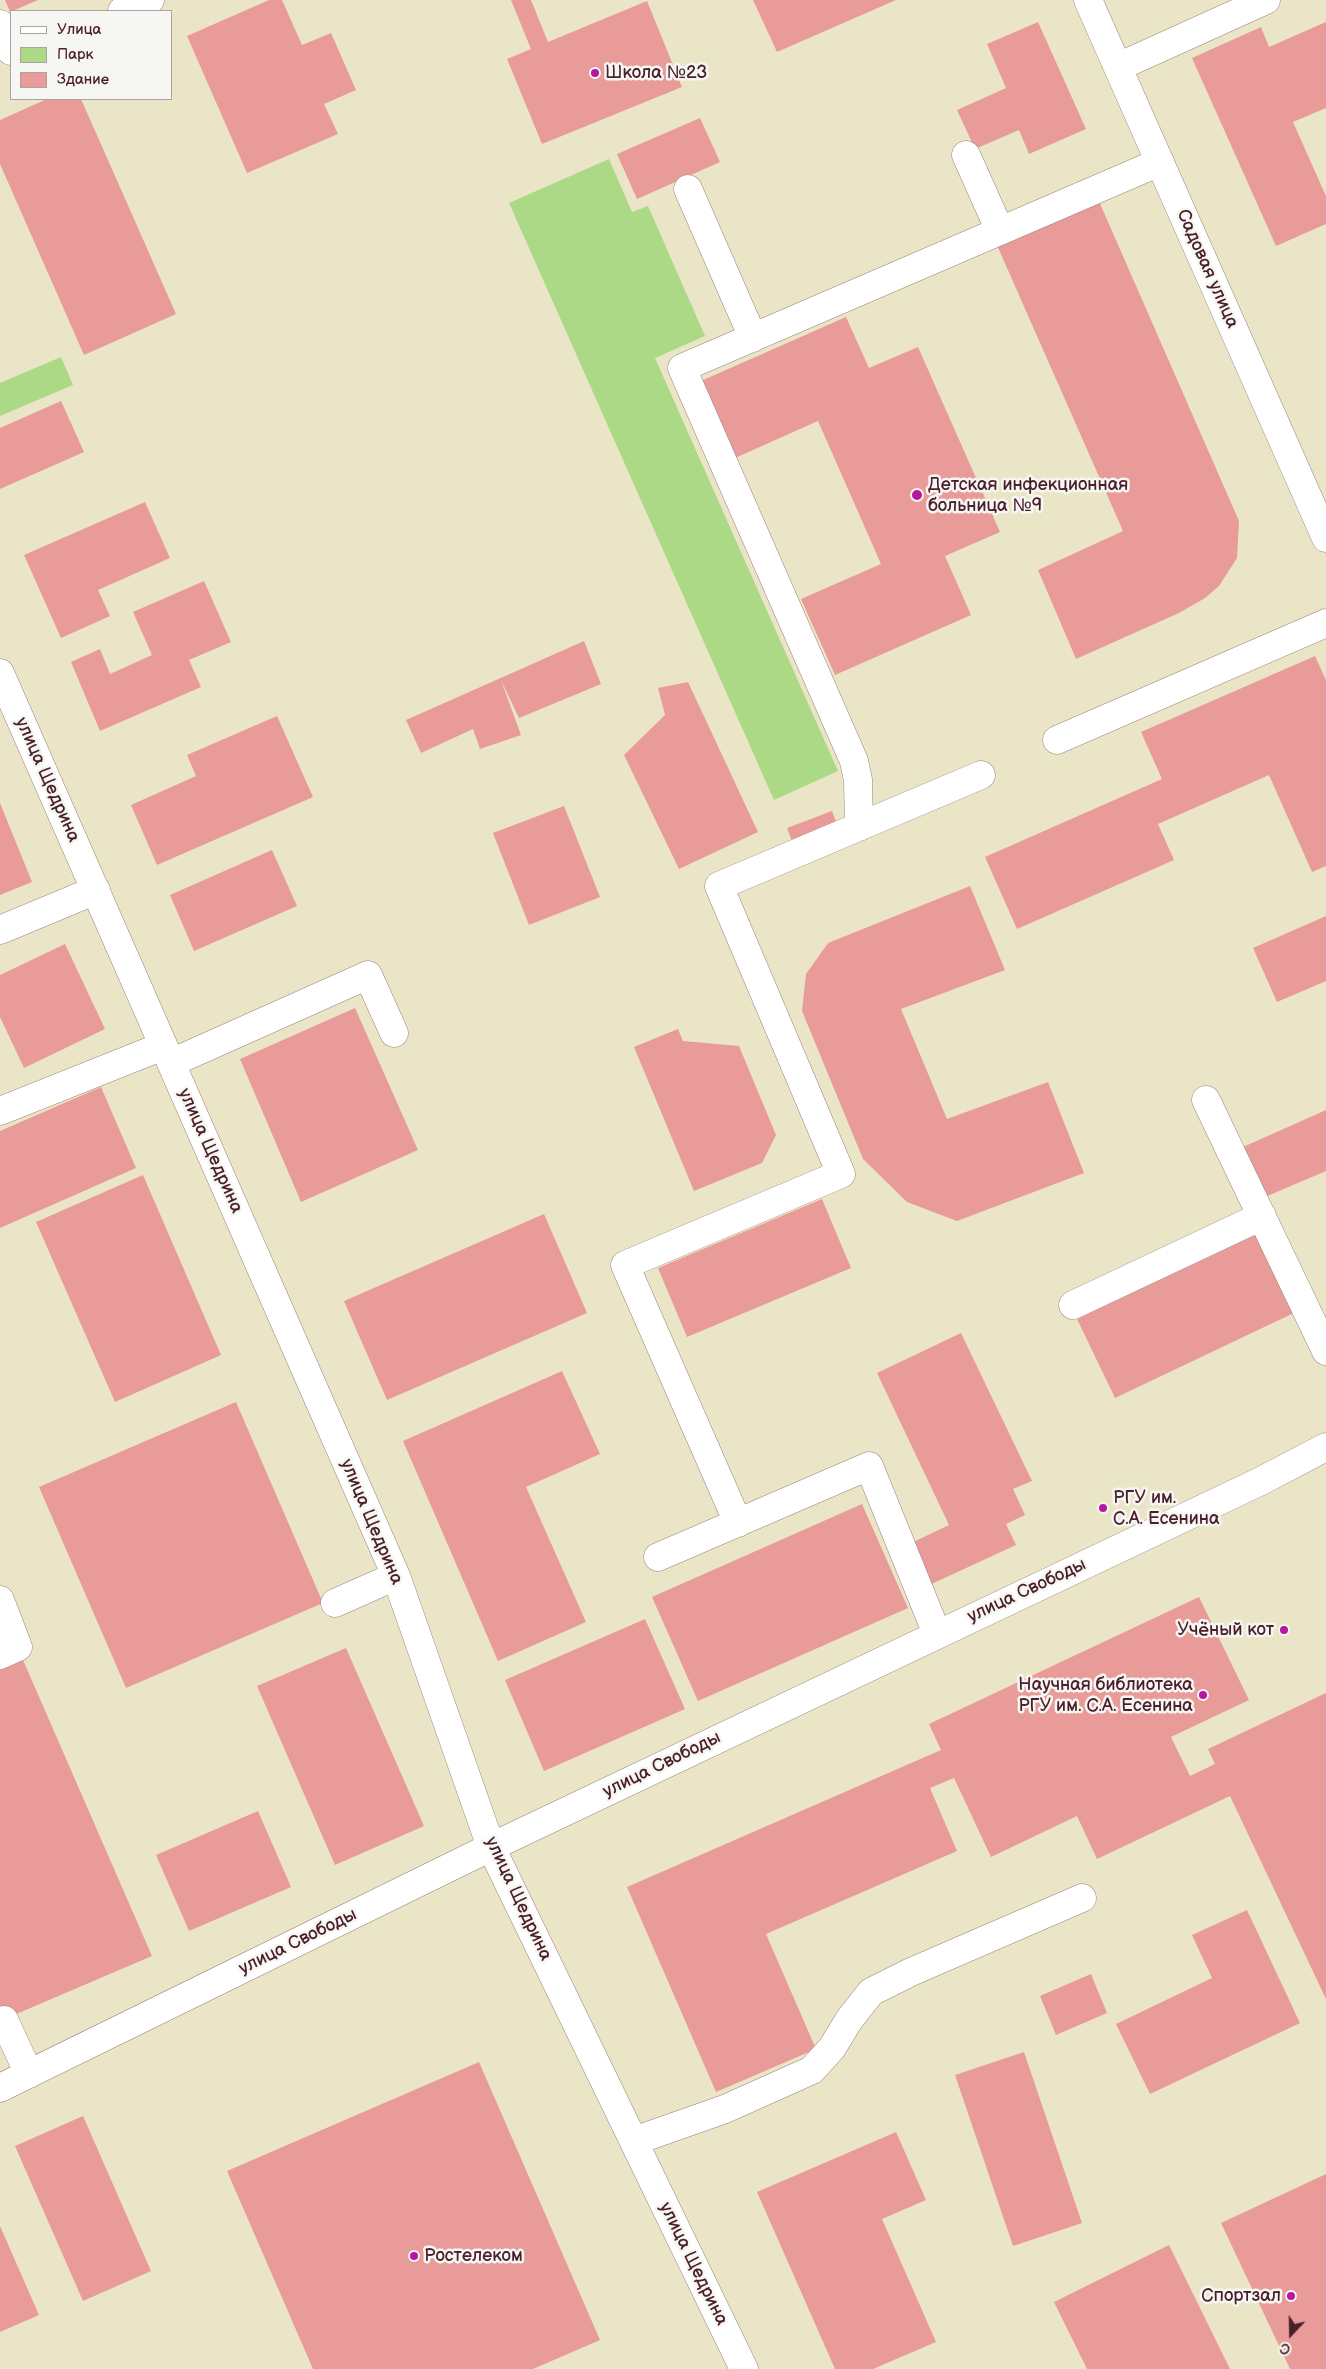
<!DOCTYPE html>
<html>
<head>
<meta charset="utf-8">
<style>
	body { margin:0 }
	#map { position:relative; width:1326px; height:2369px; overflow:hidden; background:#ebe5c7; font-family:"Balsamiq Sans",sans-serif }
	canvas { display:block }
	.legend { position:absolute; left:10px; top:10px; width:162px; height:90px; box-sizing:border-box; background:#f6f6f2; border:1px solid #b1a0a2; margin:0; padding:6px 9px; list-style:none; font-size:15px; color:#4a1f2b }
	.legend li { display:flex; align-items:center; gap:10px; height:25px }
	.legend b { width:25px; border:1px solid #b1a0a2 }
	.north { position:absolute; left:1266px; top:2309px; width:50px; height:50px; -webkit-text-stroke:4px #f6f6f2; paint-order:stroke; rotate:201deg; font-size:14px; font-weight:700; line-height:20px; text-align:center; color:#4a1f2b }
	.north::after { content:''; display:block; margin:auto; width:18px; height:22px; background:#4a1f2b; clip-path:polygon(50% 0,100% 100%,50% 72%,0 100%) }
</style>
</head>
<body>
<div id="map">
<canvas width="1326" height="2369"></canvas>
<ul class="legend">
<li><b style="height:6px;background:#fff"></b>Улица</li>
<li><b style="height:14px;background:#abd986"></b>Парк</li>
<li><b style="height:14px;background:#e99b99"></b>Здание</li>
</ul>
<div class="north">С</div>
</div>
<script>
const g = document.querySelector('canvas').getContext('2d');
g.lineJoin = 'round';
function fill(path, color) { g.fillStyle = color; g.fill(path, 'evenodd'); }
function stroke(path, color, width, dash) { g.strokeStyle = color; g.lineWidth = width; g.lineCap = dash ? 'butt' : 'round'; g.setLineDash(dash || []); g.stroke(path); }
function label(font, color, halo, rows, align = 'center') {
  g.font = font + ' "Balsamiq Sans",sans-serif'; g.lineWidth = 5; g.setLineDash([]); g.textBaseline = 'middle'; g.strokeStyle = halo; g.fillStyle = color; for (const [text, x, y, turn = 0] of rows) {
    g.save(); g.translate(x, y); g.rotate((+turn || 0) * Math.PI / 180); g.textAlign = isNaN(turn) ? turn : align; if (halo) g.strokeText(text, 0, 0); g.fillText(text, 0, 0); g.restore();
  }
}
fill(new Path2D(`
	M 609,159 L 632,212 L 648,206 L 705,336 L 655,358 L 838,771 L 774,800 L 509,203 Z
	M 61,357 L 73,385 L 0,416 L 0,383 Z`), '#abd986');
fill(new Path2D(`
	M 5,0 L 38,0 L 10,12 Z
	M 269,0 L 282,0 L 302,45 L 331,33 L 356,90 L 324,104 L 338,134 L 247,173 L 187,36 Z
	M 511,0 L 531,0 L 548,42 L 647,1 L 682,87 L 542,144 L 507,59 L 531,49 Z
	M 753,0 L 896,0 L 777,52 Z
	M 1038,22 L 1086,129 L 1029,154 L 1019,130 L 975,149 L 957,110 L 1006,88 L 987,44 Z
	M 1326,22 L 1326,108 L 1293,122 L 1326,196 L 1326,224 L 1276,246 L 1192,58 L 1261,27 L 1269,47 Z
	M 47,99 L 81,99 L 176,314 L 84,355 L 0,164 L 0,120 Z
	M 700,118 L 720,162 L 637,199 L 617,154 Z
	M 1098,199 L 1239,521 L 1237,558 L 1219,586 L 1205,598 L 1179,613 L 1076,659 L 1038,570 L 1123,531 L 996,243 Z
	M 846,317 L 869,368 L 918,347 L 1000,532 L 945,556 L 971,615 L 835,675 L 801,599 L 881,564 L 818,421 L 735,458 L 701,381 Z
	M 61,401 L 84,452 L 0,489 L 0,428 Z
	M 145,502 L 170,558 L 98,590 L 110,616 L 61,638 L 24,555 Z
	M 204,581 L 231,642 L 189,660 L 201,687 L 100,731 L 71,662 L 100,649 L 110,674 L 152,655 L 133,612 Z
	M 584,641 L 601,684 L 519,718 L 501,680 L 521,735 L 480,749 L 473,729 L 421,753 L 406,720 Z
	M 1315,656 L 1326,680 L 1326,866 L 1312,872 L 1269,775 L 1158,824 L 1174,860 L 1017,929 L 985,857 L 1162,779 L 1141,732 Z
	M 688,682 L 758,832 L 679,869 L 624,755 L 665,715 L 658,688 Z
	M 277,716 L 313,797 L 157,865 L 131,805 L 196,776 L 187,755 Z
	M 0,803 L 32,882 L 0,895 Z
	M 564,806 L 600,897 L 529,925 L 493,833 Z
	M 832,811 L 841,835 L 796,852 L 787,828 Z
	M 272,850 L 297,906 L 194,951 L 170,895 Z
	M 970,886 L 1005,970 L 901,1009 L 947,1119 L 1048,1082 L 1084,1173 L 957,1221 L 907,1202 L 863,1159 L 802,1011 L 806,974 L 828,943 Z
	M 1326,916 L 1326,981 L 1277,1002 L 1253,948 Z
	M 65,944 L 105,1029 L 24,1068 L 0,1017 L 0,975 Z
	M 355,1008 L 418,1150 L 301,1202 L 240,1059 Z
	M 678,1029 L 683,1041 L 739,1046 L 776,1135 L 762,1163 L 694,1191 L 634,1047 Z
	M 101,1087 L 136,1168 L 0,1228 L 0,1131 Z
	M 1326,1110 L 1326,1171 L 1265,1197 L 1243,1147 Z
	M 143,1175 L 221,1355 L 115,1402 L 36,1222 Z
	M 822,1199 L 851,1268 L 687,1337 L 658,1268 Z
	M 544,1214 L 587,1313 L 387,1400 L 344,1301 Z
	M 1260,1231 L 1298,1311 L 1115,1398 L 1077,1319 Z
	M 961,1333 L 1032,1481 L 1013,1489 L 1025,1515 L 1006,1524 L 1016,1545 L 925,1587 L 905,1546 L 949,1525 L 877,1373 Z
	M 562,1371 L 600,1454 L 526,1487 L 586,1622 L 498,1661 L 403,1441 Z
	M 236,1402 L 323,1603 L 126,1688 L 39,1487 Z
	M 862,1504 L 908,1608 L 698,1701 L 652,1597 Z
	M 1199,1597 L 1249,1700 L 1171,1737 L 1190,1776 L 1215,1764 L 1208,1749 L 1326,1693 L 1326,1999 L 1230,1796 L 1097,1859 L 1077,1816 L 991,1857 L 954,1778 L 930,1788 L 957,1851 L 766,1934 L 816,2049 L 716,2092 L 627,1887 L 941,1750 L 929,1724 Z
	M 645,1619 L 685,1709 L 544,1771 L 505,1680 Z
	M 346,1648 L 424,1826 L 335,1865 L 257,1686 Z
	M 23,1660 L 152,1956 L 0,2021 L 0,1670 Z
	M 258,1811 L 291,1887 L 189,1931 L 156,1855 Z
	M 1247,1910 L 1300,2023 L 1150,2094 L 1116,2024 L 1212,1978 L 1192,1935 Z
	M 1091,1974 L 1107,2013 L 1056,2035 L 1040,1996 Z
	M 1024,2052 L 1082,2223 L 1013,2246 L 955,2075 Z
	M 479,2062 L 600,2340 L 533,2369 L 313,2369 L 227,2171 Z
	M 83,2116 L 151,2271 L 83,2301 L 15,2146 Z
	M 896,2132 L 926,2200 L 882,2219 L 936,2342 L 873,2369 L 835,2369 L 757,2192 Z
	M 1326,2174 L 1326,2369 L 1290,2369 L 1221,2223 Z
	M 0,2226 L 39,2315 L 0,2332 Z
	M 1169,2245 L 1230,2369 L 1087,2369 L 1054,2302 Z`), '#e99b99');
const minor = new Path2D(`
	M 1088,0 L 1326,538
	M 122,11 L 150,0
	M 0,24 L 11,51
	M 1118,67 L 1266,0
	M 966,155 L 1000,231
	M 688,189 L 753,338
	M 0,673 L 396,1576 L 491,1847 L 744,2369
	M 1057,740 L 1326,623
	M 859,827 L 858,780 L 854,761 L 682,368 L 1160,162
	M 0,930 L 96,890
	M 171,1063 L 368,975 L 394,1033
	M 1206,1100 L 1326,1351
	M 0,1111 L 163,1046
	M 1073,1305 L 1262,1216
	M 738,1523 L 625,1265 L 841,1174 L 719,886 L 981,775
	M 658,1557 L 869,1466 L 937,1634
	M 0,1600 L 18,1647 L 0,1655
	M 335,1603 L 396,1576
	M 4,2020 L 29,2074
	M 0,2088 L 491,1847 L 1261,1481 L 1326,1447
	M 634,2141 L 725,2109 L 812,2070 L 832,2048 L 849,2020 L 871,1992 L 911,1972 L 1082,1898`);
stroke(minor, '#9a8279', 29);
stroke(minor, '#fff', 28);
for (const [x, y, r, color] of [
	[595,73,5,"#b5179e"],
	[917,495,6,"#b5179e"],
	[1103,1508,5,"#b5179e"],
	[1284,1630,5,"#b5179e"],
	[1203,1695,5,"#b5179e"],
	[414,2256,5,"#b5179e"],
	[1291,2296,5,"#b5179e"]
]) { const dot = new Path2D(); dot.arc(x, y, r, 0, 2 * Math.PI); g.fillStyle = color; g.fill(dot); stroke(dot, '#f6f6f2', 2); }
label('18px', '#4a1f2b', '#f6f6f2', [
	["Школа №23",605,73],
	["Детская инфекционная",928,485],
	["больница №9",928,506],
	["РГУ им.",1113,1498],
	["С.А. Есенина",1113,1519],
	["Учëный кот",1274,1630,"right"],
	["Научная библиотека",1193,1685,"right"],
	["РГУ им. С.А. Есенина",1193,1706,"right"],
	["Ростелеком",424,2256],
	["Спортзал",1281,2296,"right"]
], 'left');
label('18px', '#4a1f2b', '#f6f6f2', [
	["Садовая улица",1207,269,66],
	["улица Щедрина",47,780,66],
	["улица Щедрина",210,1151,66],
	["улица Щедрина",371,1522,67],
	["улица Свободы",1027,1591,-25],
	["улица Свободы",662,1765,-26],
	["улица Щедрина",518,1899,65],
	["улица Свободы",298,1942,-26],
	["улица Щедрина",693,2264,64]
]);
</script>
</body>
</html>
